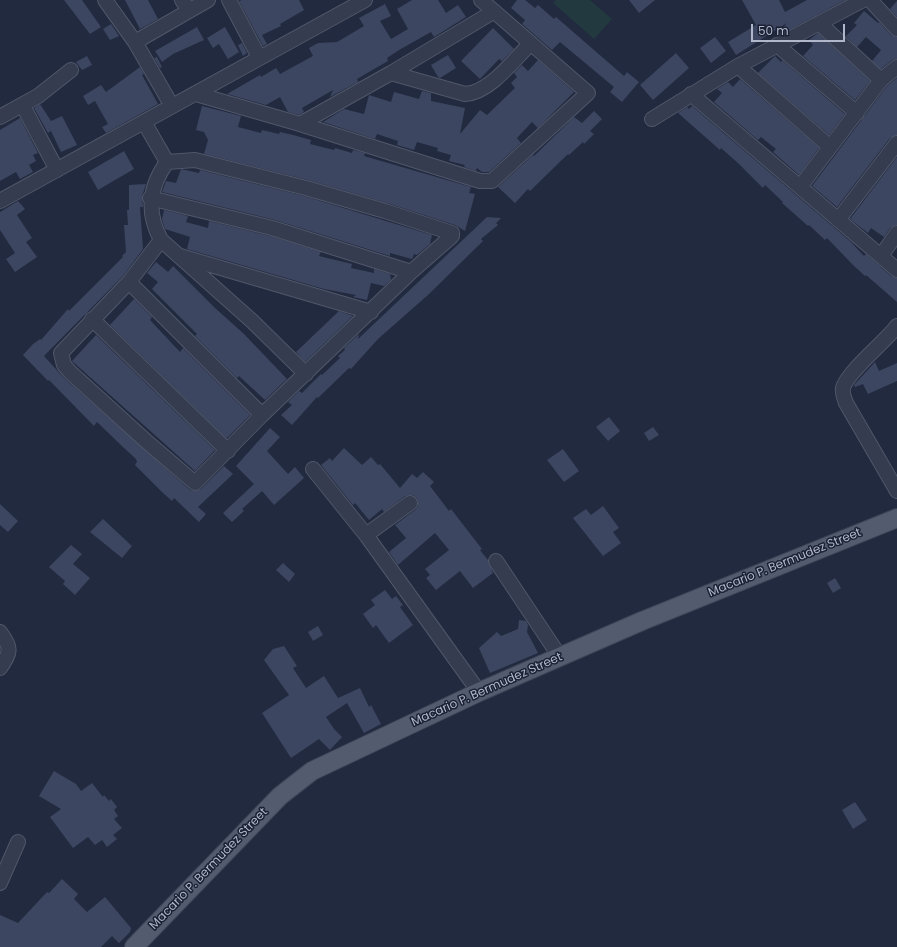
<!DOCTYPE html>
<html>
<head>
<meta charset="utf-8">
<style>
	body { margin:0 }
	#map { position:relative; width:897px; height:947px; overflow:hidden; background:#212a3f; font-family:Poppins,sans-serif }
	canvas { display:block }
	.scale { position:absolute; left:751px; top:24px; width:94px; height:18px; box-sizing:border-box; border:2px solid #b1b7ca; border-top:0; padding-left:5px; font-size:12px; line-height:14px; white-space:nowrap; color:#b1b7ca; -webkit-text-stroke:3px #1a2134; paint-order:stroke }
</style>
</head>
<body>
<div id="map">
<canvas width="897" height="947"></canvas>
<div class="scale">50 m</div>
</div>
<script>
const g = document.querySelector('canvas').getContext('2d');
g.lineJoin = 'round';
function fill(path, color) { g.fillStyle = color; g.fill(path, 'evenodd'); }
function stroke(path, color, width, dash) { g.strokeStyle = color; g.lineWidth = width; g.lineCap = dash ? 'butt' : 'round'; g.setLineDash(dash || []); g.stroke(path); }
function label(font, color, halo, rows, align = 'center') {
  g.font = font + ' Poppins,sans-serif'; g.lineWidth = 3; g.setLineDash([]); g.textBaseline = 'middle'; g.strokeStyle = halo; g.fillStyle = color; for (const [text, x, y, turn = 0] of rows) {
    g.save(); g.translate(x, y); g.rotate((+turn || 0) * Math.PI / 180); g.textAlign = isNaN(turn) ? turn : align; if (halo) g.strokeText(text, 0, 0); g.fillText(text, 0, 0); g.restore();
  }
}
fill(new Path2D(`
	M 556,0 L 590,0 L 612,19 L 594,39 L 553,3 Z`), '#233940');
fill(new Path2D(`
	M 64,0 L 82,0 L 101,27 L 90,34 Z
	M 125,0 L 148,0 L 158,19 L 140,29 Z
	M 242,0 L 299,0 L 304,10 L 280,24 L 281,26 L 262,35 L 267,44 L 263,46 L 239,1 Z
	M 412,0 L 438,0 L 446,13 L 458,5 L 466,17 L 434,37 L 431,32 L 399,50 L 387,58 L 388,61 L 357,79 L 358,82 L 330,97 L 333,90 L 302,108 L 304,112 L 299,115 L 288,112 L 280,97 L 266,105 L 227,94 L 260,75 L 261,77 L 276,68 L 280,74 L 313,56 L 309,48 L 318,43 L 337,42 L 364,26 L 359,18 L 385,4 L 391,16 L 380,21 L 391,39 L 408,29 L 397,9 Z
	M 517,0 L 525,0 L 535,8 L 538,5 L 554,19 L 556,17 L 624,76 L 627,72 L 639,82 L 622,102 L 610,92 L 614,87 L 560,42 L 552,50 L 522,24 L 525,20 L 511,8 Z
	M 629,0 L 655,0 L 639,13 Z
	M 742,0 L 779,0 L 785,12 L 807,0 L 845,0 L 776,37 L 787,23 L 736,55 L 728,42 L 756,25 Z
	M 897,1 L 897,17 L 890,9 Z
	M 864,11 L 878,23 L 879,22 L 891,35 L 897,37 L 897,59 L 892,60 L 881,69 L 872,61 L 881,50 L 866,37 L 857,47 L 846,36 L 857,25 L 854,23 Z
	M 111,24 L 119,36 L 110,40 L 103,29 Z
	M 197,27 L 204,40 L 173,54 L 162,62 L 155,51 Z
	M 225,27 L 239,52 L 228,59 L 219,44 L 213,48 L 207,38 Z
	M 493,28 L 514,49 L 502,61 L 499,59 L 480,79 L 461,61 Z
	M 818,33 L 870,81 L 855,100 L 803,56 L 813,45 L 809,40 Z
	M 715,37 L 726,51 L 711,63 L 700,48 Z
	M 242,43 L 247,53 L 243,56 L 238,45 Z
	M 676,53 L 689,68 L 653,100 L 640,85 Z
	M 448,55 L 456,68 L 440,78 L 438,77 L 431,65 Z
	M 87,56 L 92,65 L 82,70 L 76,62 Z
	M 775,56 L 781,62 L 782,60 L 845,114 L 829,135 L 758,73 Z
	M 157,57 L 162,67 L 160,68 L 154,58 Z
	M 538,60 L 574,92 L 538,128 L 532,122 L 517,138 L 521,143 L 489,172 L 482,172 L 477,168 L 476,171 L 464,167 L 465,165 L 449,161 L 451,155 L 437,151 L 438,148 L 417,142 L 414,150 L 397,145 L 398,141 L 377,134 L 375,139 L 323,122 L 344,109 L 364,114 L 369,95 L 391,102 L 394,92 L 419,99 L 422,91 L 431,93 L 431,101 L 465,108 L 460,134 L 480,110 L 487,115 L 515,88 L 511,83 L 517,77 L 514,73 L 522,65 L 528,71 Z
	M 140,67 L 144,74 L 142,75 L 158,104 L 106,133 L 102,127 L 108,124 L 95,101 L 88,105 L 83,96 L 101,85 L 106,92 Z
	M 897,78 L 897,135 L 890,138 L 837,207 L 812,186 L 887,86 Z
	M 740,79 L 819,148 L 799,175 L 773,152 L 776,149 L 761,137 L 758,140 L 714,102 L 722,93 L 717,89 L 728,82 L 733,87 Z
	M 40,104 L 51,121 L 62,116 L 77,145 L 61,152 L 51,131 L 48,133 L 34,108 Z
	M 202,106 L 241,116 L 238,127 L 261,133 L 262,130 L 279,134 L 280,132 L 293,135 L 311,140 L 310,144 L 334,150 L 335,148 L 352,153 L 353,150 L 365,153 L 364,156 L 471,187 L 469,193 L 475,194 L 465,231 L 455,225 L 387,203 L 308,180 L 204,154 L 208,140 L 204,132 L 196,130 Z
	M 692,106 L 851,242 L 864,256 L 866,254 L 891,276 L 897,278 L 897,302 L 866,275 L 865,276 L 853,265 L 827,238 L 825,240 L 809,225 L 808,226 L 782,203 L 783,202 L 765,185 L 763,188 L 738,163 L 721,148 L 720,150 L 678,113 L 687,107 L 689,109 Z
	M 594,111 L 602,119 L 590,131 L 594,134 L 584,144 L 583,142 L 569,155 L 568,154 L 530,191 L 528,189 L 515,203 L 498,187 L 533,155 L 534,156 L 574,117 L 582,123 Z
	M 20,118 L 38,153 L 33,155 L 36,161 L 29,165 L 33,172 L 20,179 L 16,172 L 0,181 L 0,130 Z
	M 124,151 L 134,169 L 98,190 L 88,172 Z
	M 897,157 L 897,225 L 890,228 L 884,237 L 871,228 L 868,233 L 850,219 Z
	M 181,169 L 199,173 L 200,170 L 304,196 L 432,235 L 430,244 L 417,255 L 414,254 L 412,259 L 390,253 L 390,256 L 275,220 L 162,192 L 166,181 L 176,183 Z
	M 146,184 L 142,196 L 143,207 L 140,207 L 143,249 L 123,276 L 44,356 L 64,378 L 190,490 L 194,491 L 201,489 L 224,466 L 233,474 L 198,507 L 206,514 L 199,522 L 174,498 L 172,501 L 162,492 L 135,465 L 137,462 L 136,459 L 124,448 L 97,422 L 94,426 L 49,380 L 48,381 L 23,355 L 33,344 L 40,339 L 41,340 L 68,309 L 69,311 L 123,257 L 122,256 L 126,252 L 124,225 L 128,225 L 127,210 L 129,210 L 129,185 Z
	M 18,201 L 25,209 L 17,215 L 32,238 L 26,242 L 37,257 L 15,272 L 6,259 L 15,253 L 0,230 L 0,212 Z
	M 164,210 L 188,216 L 186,222 L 208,228 L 209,221 L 270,236 L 321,252 L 319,256 L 352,264 L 351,268 L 374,273 L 374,269 L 390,274 L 391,280 L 384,286 L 371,283 L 367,300 L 353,297 L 356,295 L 324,289 L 187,249 L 190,237 L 165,229 L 162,219 Z
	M 487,217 L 501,218 L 496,223 L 498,225 L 481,239 L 483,241 L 429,294 L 378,339 L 351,369 L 349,368 L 318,398 L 317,397 L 292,425 L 281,415 L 292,405 L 288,402 L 299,391 L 302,393 L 321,374 L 322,375 L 340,358 L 338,356 L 345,350 L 344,348 L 359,334 L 358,339 Z
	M 156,262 L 168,272 L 173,266 L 215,308 L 244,334 L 287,379 L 265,400 L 239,376 L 237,378 L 195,336 L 197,334 L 152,289 L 158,282 L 147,273 Z
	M 134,299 L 152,317 L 150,320 L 180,352 L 183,348 L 250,415 L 228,437 L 226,438 L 110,325 Z
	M 339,311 L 353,316 L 305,362 L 296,352 Z
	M 96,335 L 215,450 L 195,471 L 72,361 Z
	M 875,362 L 879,371 L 897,363 L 897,381 L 868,394 L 863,384 L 855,387 L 854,385 Z
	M 609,417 L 620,431 L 608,441 L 596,427 Z
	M 653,427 L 659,435 L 649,441 L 644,433 Z
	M 270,428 L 280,437 L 267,451 L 288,474 L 295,467 L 304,478 L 274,505 L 262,491 L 242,509 L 244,511 L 232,522 L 223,513 L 254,484 L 236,466 Z
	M 344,448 L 362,465 L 371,457 L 378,465 L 380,464 L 400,488 L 412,474 L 417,478 L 423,472 L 434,482 L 430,486 L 449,511 L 451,509 L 482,549 L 480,550 L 488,560 L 493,573 L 473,588 L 460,571 L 436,590 L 426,578 L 430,575 L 425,569 L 449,550 L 435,533 L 398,565 L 389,552 L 406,538 L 395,525 L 415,510 L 418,506 L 417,498 L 413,495 L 405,496 L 384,512 L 382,509 L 369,520 L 355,503 L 353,505 L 321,465 L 330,458 L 332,461 Z
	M 563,449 L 579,471 L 564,482 L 547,460 Z
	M 0,504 L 18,521 L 8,532 L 0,525 Z
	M 603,506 L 619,528 L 613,532 L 621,543 L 603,556 L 573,518 L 586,509 L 591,515 Z
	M 103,519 L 132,546 L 122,558 L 90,532 Z
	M 71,545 L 82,554 L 73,564 L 90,578 L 75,595 L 63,584 L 65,581 L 49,567 Z
	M 283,563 L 295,574 L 289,582 L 276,570 Z
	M 835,578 L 841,588 L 833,593 L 827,583 Z
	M 385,590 L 392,599 L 396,596 L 403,605 L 400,607 L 413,625 L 389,643 L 376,625 L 373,628 L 363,614 L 375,605 L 371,600 Z
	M 519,620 L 526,621 L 528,625 L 527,632 L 538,653 L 490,673 L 479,648 L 497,632 L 501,636 L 518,629 Z
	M 318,626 L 323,635 L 313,641 L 308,632 Z
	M 284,646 L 297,666 L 293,668 L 306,688 L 324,676 L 338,698 L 360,688 L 369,707 L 371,705 L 381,724 L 364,733 L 347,703 L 326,717 L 334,729 L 342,737 L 330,750 L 319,739 L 291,758 L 262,713 L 289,695 L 264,660 L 273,649 Z
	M 54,771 L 76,784 L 81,791 L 92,783 L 103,797 L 104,795 L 109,801 L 111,799 L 117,807 L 114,810 L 118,816 L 114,819 L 122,828 L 113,835 L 117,839 L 107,847 L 102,840 L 95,845 L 88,837 L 73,848 L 50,817 L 61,809 L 39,796 Z
	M 855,802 L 867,820 L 853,829 L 842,810 Z
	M 62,879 L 78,894 L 74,899 L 87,912 L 105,897 L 131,928 L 130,932 L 119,943 L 112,936 L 101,947 L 0,947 L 0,915 L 18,923 L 47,892 L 49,893 Z`), '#3c4660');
const minor = new Path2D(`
	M 105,0 L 135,42 L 172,106
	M 182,0 L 189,11
	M 229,0 L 259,57
	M 870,0 L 897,29
	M 819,23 L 881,80
	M 135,42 L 208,0
	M 777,45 L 857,113
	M 738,66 L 830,147
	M 391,73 L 465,94 C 489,93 513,61 530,44
	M 196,94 L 300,124 L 480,181 L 492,181 L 588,93 L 481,0
	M 691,94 L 897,270
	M 23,106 L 57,170
	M 0,117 L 38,96 L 71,70
	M 652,119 L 738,66 L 863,0
	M 144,122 L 167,162
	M 300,124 L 391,73 L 493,12
	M 800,187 L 881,80 L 897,67
	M 150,198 L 272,228 L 411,272
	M 0,201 L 365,0
	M 838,220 L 897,143
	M 161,240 L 129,282 L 61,353 L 64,365 L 70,372 L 146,441 L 195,483 L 262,415 L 411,272 L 452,236 L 452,233 L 385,211 L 306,188 L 195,160 L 167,162 C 149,187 146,212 161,240 L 252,321 L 306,374
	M 180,256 L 371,312
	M 881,256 L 897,233
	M 129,282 L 262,415
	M 92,319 L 228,451
	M 897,326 C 885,342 847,372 843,388 C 842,393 844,398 846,403 L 897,491
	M 313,469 L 366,535 L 479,692
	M 366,535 L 410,503
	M 496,561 L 560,657
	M 0,632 C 12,648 11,652 0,668
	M 0,883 L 18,842`);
const major = new Path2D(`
	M 134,947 L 280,796 L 312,771 L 479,692 L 642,621 L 897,518`);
stroke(minor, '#50576a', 16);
stroke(major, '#3e4558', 20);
stroke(minor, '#353c4f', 14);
stroke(major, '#535b6f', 18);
label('12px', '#b1b7ca', '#1a2134', [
	["Macario P. Bermudez Street",785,563,-22],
	["Macario P. Bermudez Street",487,690,-24],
	["Macario P. Bermudez Street",209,869,-46]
]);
</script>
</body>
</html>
